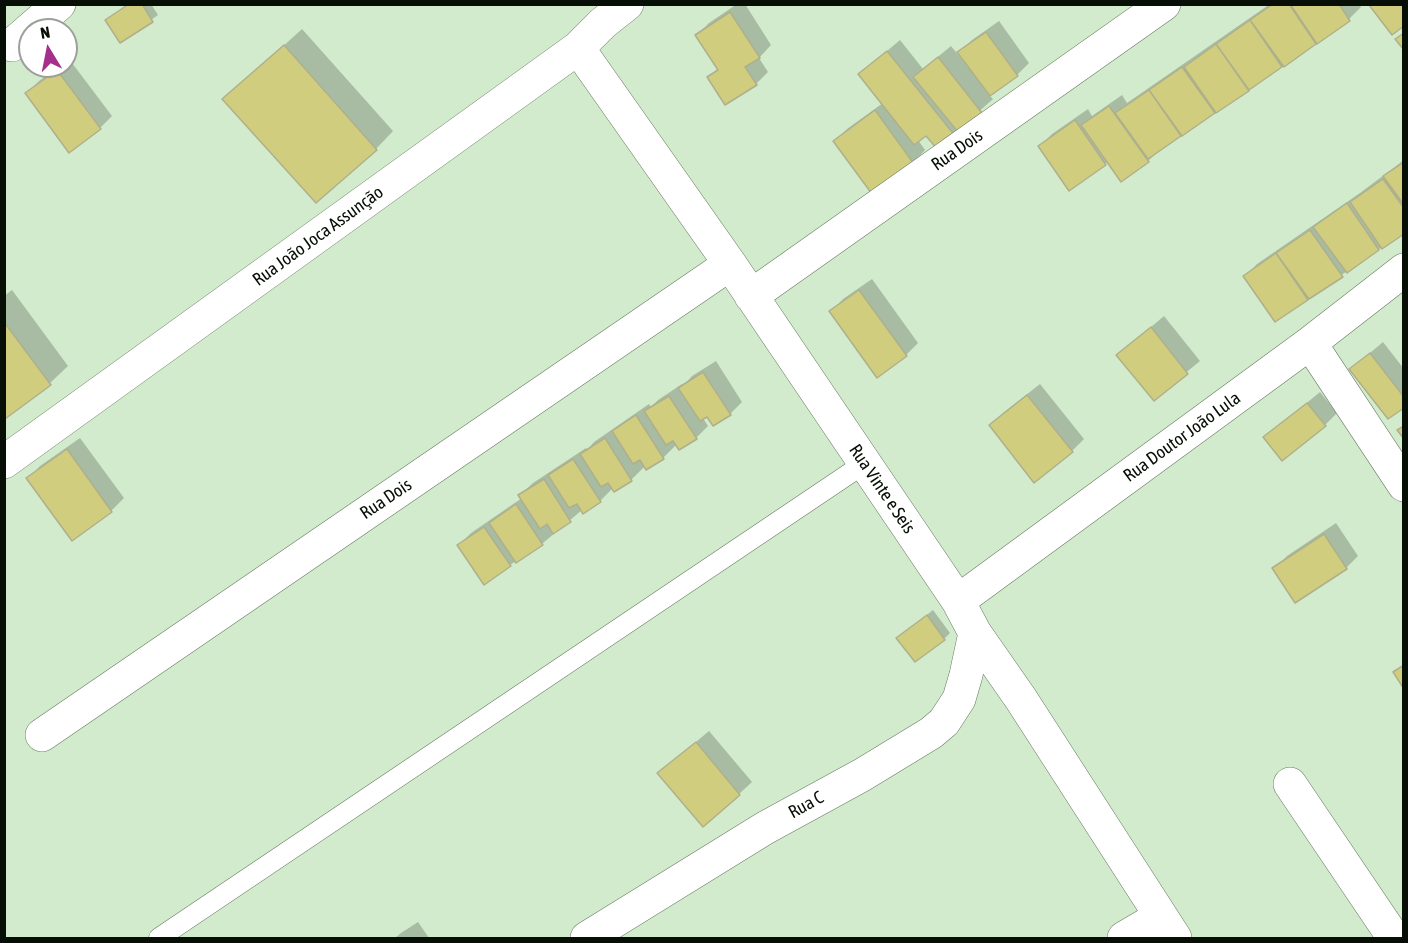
<!DOCTYPE html>
<html>
<head>
<meta charset="utf-8">
<style>
	body { margin:0 }
	#map { position:relative; width:1408px; height:943px; overflow:hidden; background:#d2ebcc; font-family:"Asap Condensed",sans-serif }
	canvas { display:block }
	.frame { position:absolute; inset:0; border:6px solid #070e05; pointer-events:none }
	.north { position:absolute; left:18px; top:18px; width:60px; height:60px; box-sizing:border-box; background:#fff; border:2px solid #9c9f9b; border-radius:50%; rotate:350deg; font-size:16px; font-weight:700; line-height:24px; text-align:center; color:#070e05 }
	.north::after { content:''; display:block; margin:auto; width:21px; height:27px; background:#a4308b; clip-path:polygon(50% 0,100% 100%,50% 72%,0 100%) }
</style>
</head>
<body>
<div id="map">
<canvas width="1408" height="943"></canvas>
<div class="frame"></div>
<div class="north">N</div>
</div>
<script>
const g = document.querySelector('canvas').getContext('2d');
g.lineJoin = 'round';
function fill(path, color) { g.fillStyle = color; g.fill(path, 'evenodd'); }
function stroke(path, color, width, dash) { g.strokeStyle = color; g.lineWidth = width; g.lineCap = dash ? 'butt' : 'round'; g.setLineDash(dash || []); g.stroke(path); }
function label(font, color, halo, rows, align = 'center') {
  g.font = font + ' "Asap Condensed",sans-serif'; g.lineWidth = 4.5; g.setLineDash([]); g.textBaseline = 'middle'; g.strokeStyle = halo; g.fillStyle = color; for (const [text, x, y, turn = 0] of rows) {
    g.save(); g.translate(x, y); g.rotate((+turn || 0) * Math.PI / 180); g.textAlign = isNaN(turn) ? turn : align; if (halo) g.strokeText(text, 0, 0); g.fillText(text, 0, 0); g.restore();
  }
}
fill(new Path2D(`
	M 129,4 L 151,4 L 158,15 L 121,41 L 107,20 Z
	M 737,4 L 745,4 L 771,45 L 759,58 L 768,72 L 756,84 L 709,78 L 718,68 L 697,35 L 709,23 Z
	M 1270,4 L 1359,4 L 1361,7 L 1349,19 L 1158,151 L 1148,161 L 1108,161 L 1105,164 L 1040,146 L 1052,134 L 1088,109 L 1092,116 L 1122,95 L 1127,103 Z
	M 999,21 L 1029,63 L 1017,75 L 989,95 L 993,99 L 966,123 L 955,136 L 926,134 L 918,140 L 925,150 L 913,163 L 835,141 L 847,129 L 883,103 L 860,74 L 900,40 L 923,69 L 951,46 L 968,67 L 970,66 L 959,52 L 972,40 Z
	M 302,29 L 393,131 L 376,149 L 225,99 Z
	M 69,59 L 112,116 L 100,128 L 27,93 L 39,81 L 60,66 L 66,66 L 66,61 Z
	M 1404,160 L 1404,232 L 1276,320 L 1245,276 L 1257,264 L 1360,193 Z
	M 872,279 L 918,343 L 906,355 L 831,312 L 843,299 Z
	M 12,290 L 68,366 L 50,383 L 5,417 L 4,296 Z
	M 1164,316 L 1200,361 L 1154,399 L 1118,355 Z
	M 1383,342 L 1404,369 L 1404,406 L 1351,369 Z
	M 716,361 L 742,402 L 730,414 L 707,415 L 703,418 L 708,426 L 696,438 L 677,444 L 663,458 L 647,468 L 645,466 L 631,480 L 615,490 L 613,488 L 600,501 L 582,510 L 543,543 L 510,565 L 459,545 L 471,533 L 522,498 L 520,495 L 533,483 L 586,448 L 587,450 L 594,442 L 649,404 L 651,407 L 658,400 L 682,384 L 683,386 L 692,376 Z
	M 1040,384 L 1084,439 L 1072,451 L 991,425 L 1003,413 Z
	M 1320,392 L 1337,413 L 1325,425 L 1265,437 Z
	M 80,438 L 124,498 L 112,510 L 72,539 L 28,479 L 40,466 Z
	M 1336,523 L 1358,556 L 1346,568 L 1274,569 L 1287,556 Z
	M 933,610 L 950,633 L 944,639 L 898,638 Z
	M 709,731 L 752,782 L 739,794 L 659,773 Z
	M 418,922 L 429,938 L 395,938 L 401,933 Z`), '#0003');
const building = new Path2D(`
	M 129,4 L 142,4 L 153,22 L 120,43 L 105,20 Z
	M 1273,4 L 1289,4 L 1316,44 L 1284,67 L 1250,20 Z
	M 1290,4 L 1339,4 L 1350,21 L 1317,44 Z
	M 1404,4 L 1404,26 L 1392,35 L 1369,5 Z
	M 730,12 L 760,58 L 745,67 L 757,85 L 725,105 L 707,77 L 718,70 L 695,35 Z
	M 1250,20 L 1282,67 L 1249,90 L 1216,44 Z
	M 986,32 L 1018,76 L 990,96 L 957,52 Z
	M 1404,33 L 1404,50 L 1395,39 Z
	M 1216,44 L 1249,91 L 1216,113 L 1184,67 Z
	M 284,45 L 377,150 L 316,203 L 222,99 Z
	M 887,51 L 956,137 L 939,151 L 926,136 L 914,145 L 858,74 Z
	M 938,57 L 982,113 L 958,132 L 913,77 Z
	M 1182,67 L 1215,113 L 1182,136 L 1149,90 Z
	M 57,70 L 101,129 L 69,153 L 25,93 Z
	M 1149,90 L 1181,136 L 1148,159 L 1115,113 Z
	M 1109,106 L 1149,162 L 1121,182 L 1081,125 Z
	M 875,110 L 914,164 L 872,194 L 833,141 Z
	M 1075,120 L 1106,165 L 1069,191 L 1038,146 Z
	M 1404,162 L 1404,205 L 1383,176 Z
	M 1383,179 L 1404,208 L 1404,234 L 1382,249 L 1350,202 Z
	M 1347,203 L 1379,250 L 1347,273 L 1313,227 Z
	M 1310,230 L 1343,277 L 1309,299 L 1276,253 Z
	M 1276,253 L 1308,300 L 1275,322 L 1243,276 Z
	M 859,290 L 907,356 L 877,378 L 829,311 Z
	M 4,322 L 51,385 L 5,419 L 4,419 Z
	M 1151,327 L 1188,374 L 1154,401 L 1116,355 Z
	M 1370,353 L 1404,397 L 1404,408 L 1388,419 L 1349,369 Z
	M 703,372 L 731,415 L 713,426 L 707,417 L 700,421 L 678,388 Z
	M 1027,395 L 1073,452 L 1034,483 L 989,425 Z
	M 669,396 L 697,439 L 679,450 L 673,441 L 666,445 L 644,411 Z
	M 1307,403 L 1326,426 L 1282,461 L 1263,437 Z
	M 636,415 L 664,459 L 646,470 L 640,460 L 633,464 L 612,431 Z
	M 1404,426 L 1404,439 L 1397,430 Z
	M 605,438 L 632,481 L 614,492 L 608,483 L 601,487 L 580,454 Z
	M 67,449 L 112,512 L 72,541 L 26,478 Z
	M 573,459 L 601,502 L 583,514 L 577,504 L 569,508 L 548,475 Z
	M 544,479 L 571,522 L 553,534 L 547,524 L 540,529 L 518,495 Z
	M 516,504 L 543,545 L 516,563 L 489,523 Z
	M 484,527 L 511,566 L 484,585 L 457,545 Z
	M 1324,534 L 1347,569 L 1295,603 L 1272,568 Z
	M 927,615 L 945,640 L 915,662 L 896,638 Z
	M 1404,665 L 1404,689 L 1393,672 Z
	M 696,742 L 740,795 L 703,827 L 657,773 Z`);
fill(building, '#d0ce7e');
stroke(building, '#afaf8c', 1.5);
const service = new Path2D(`
	M 159,938 L 865,463`);
const minor = new Path2D(`
	M 12,45 L 59,4
	M 578,48 L 730,264 L 958,601 L 975,633 L 1021,699 L 1175,938
	M 751,296 L 1164,4
	M 1310,343 L 1404,485
	M 4,462 L 578,48 L 603,23 L 627,4
	M 958,601 L 1310,343 L 1404,270
	M 42,735 L 730,264
	M 1290,784 L 1394,938
	M 587,938 L 765,828 L 862,775 L 931,733 L 944,722 L 959,699 L 966,675 L 975,633
	M 1124,938 L 1160,917`);
stroke(service, '#667b60', 21);
stroke(minor, '#667b60', 34);
stroke(service, '#fff', 20);
stroke(minor, '#fff', 33);
label('18px', '#070e05', '#fff', [
	["Rua Dois",957,150,-35],
	["Rua João Joca Assunção",318,236,-36],
	["Rua Doutor João Lula",1182,437,-36],
	["Rua Vinte e Seis",882,489,56],
	["Rua Dois",386,499,-34],
	["Rua C",806,805,-29]
]);
</script>
</body>
</html>
